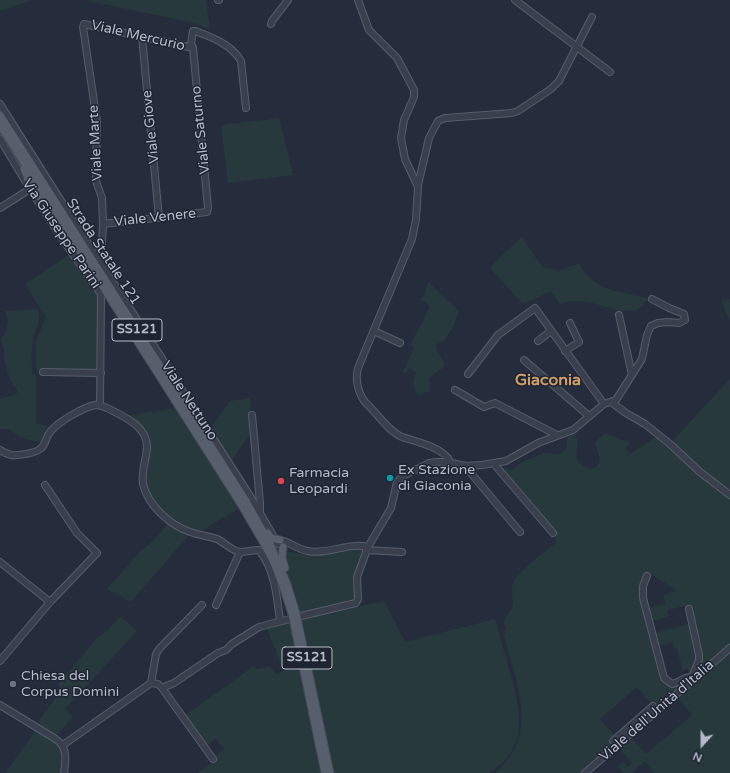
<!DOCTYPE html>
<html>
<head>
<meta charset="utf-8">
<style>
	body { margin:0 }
	#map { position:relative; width:730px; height:773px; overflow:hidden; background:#252d3c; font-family:"Varela Round",sans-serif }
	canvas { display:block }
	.north { position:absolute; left:682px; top:725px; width:40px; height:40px; -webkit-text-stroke:3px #1e2432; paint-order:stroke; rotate:201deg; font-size:11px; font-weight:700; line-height:16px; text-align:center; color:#b5bac8 }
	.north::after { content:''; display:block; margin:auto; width:14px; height:18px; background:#b5bac8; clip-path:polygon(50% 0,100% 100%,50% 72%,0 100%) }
</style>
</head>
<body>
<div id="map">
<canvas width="730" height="773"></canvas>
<div class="north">N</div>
</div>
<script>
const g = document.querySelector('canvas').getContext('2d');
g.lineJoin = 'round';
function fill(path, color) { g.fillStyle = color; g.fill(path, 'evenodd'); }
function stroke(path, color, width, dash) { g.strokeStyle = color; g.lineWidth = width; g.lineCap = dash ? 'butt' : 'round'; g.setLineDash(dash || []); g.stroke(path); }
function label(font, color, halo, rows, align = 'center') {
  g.font = font + ' "Varela Round",sans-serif'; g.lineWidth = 3; g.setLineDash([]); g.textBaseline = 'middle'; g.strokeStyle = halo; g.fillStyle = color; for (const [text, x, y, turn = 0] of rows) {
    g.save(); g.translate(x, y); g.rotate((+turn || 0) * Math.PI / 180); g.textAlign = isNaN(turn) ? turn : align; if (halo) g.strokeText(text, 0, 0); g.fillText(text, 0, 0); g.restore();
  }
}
fill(new Path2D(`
	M 0,0 L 32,0 L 0,11 Z
	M 84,0 L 206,0 L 210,29 L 190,22 Z
	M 279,118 L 293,175 L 228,183 L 221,125 Z
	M 522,237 L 542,267 L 559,271 L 579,263 C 582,268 585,274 590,278 C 605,293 629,292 648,299 L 638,310 L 621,311 L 589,302 L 569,301 L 560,304 L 551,291 L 523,304 L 490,268 L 500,257 Z
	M 70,254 L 77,266 L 79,265 L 100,294 L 99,370 L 97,371 L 36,370 L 36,341 L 46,317 L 25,284 Z
	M 428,282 L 459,311 L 454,325 L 444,341 L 435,345 L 445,366 L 429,378 L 430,391 L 418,395 L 413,384 L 416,372 L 409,368 L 406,373 L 403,372 L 414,347 L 410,345 L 430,306 L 420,299 L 424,296 Z
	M 730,299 L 730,321 L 721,301 Z
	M 37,309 C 43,322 35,327 33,339 C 31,351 32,363 32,374 L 36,375 L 36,424 L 45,425 L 51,429 L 42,441 L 39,442 L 20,437 L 8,429 L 0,429 L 0,399 L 16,394 L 18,391 L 10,380 L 5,362 L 4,352 L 1,339 L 7,327 L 8,321 L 5,311 Z
	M 730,379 L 730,492 L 710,478 L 672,444 L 674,439 Z
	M 250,398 L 252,431 L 231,462 L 210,429 L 230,401 Z
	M 175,408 L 239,508 L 200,532 C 177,524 151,508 145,482 C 143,473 147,450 148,439 L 125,416 Z
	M 575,433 C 582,443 569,460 584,466 C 588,468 593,468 597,466 C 603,457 596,451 595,442 L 606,433 L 624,441 L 626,440 L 630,444 L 625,448 L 630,454 L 657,436 L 668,445 L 689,467 L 730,499 L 730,644 L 695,675 L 700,650 L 690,605 L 667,610 L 669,616 L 652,621 L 648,608 L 666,604 L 663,595 L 677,591 L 648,572 L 646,574 L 641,591 L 663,680 L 671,686 L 689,680 L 658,706 L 654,701 L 651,703 L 637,687 L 600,719 L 614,735 L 608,740 L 612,746 L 581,773 L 495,773 C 541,735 516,683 504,635 L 506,628 L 503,624 C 506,615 509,614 512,608 C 515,600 510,590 513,583 C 516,573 548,549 557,542 L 555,540 L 556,535 L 499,465 L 509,470 L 513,469 L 526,460 L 533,458 L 540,454 L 547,453 L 559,454 L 562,453 L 567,447 L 567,438 L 570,434 Z
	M 168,523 L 189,535 L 131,602 L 107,589 L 138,554 L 157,537 Z
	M 357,548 L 361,549 L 363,553 L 353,601 L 301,614 L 296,602 L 295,593 L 285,566 L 285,551 L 313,556 Z
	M 383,601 L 386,604 L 405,642 L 495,619 C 500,637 505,655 510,672 C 521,712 530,747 489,773 L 333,773 L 302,619 Z
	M 120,616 L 137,631 L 65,709 L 73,717 L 57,735 L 40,725 L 39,721 L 59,693 L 59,683 L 98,637 L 107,631 Z
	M 290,622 L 321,773 L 197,773 L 217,759 L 216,755 L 224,750 L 216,739 L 207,745 L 184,716 L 254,666 L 256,669 L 270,667 L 276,674 L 284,671 L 266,626 L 278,625 L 279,624 Z
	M 689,624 L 697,655 L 692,672 L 690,673 L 688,671 L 689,670 L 687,668 L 683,672 L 677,648 L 674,649 L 673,642 L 658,646 L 655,633 Z
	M 730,653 L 730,773 L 655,773 L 645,761 L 632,773 L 624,773 L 618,767 L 623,762 L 628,767 L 632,763 L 619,748 L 632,738 L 646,754 L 692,715 L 678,698 Z
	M 36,730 C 57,743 65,746 61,773 L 5,773 Z`), '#27393d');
const minor = new Path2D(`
	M 218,0 L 219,0
	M 358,0 L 369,30 L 397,58 L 404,71 L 414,90 L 414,97 L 404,120 L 401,138 L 405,159 L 418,187 L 416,219 L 412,239 L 358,368 C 355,379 358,393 365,402 C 376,412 389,432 402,437 C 415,441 445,448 450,462
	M 515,0 L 610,72
	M 271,24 L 272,21 L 288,0
	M 142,37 L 159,218
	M 0,104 L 75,223 L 250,496 L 278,544
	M 0,139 L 30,189 L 65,243 L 101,294 L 100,405
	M 418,185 L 429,138 L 438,121 L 445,118 L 512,113 L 518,111 L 551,89 L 559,81 L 592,17
	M 0,208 L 30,189
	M 103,224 L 207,212 L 208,208 L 193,48 L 191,44 L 193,31 L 195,31 C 212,37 232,45 241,61 L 246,108
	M 101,264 L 103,224 L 102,198 L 96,181 L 97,122 L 83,27 L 84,24 L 193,48
	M 619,315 L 632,375
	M 374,331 L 400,343
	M 538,341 L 551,331
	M 565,351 L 579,342 L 570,323
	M 524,360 L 589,416
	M 43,372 L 101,373
	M 468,374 L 498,335 L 535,308 L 604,404
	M 455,390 L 484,407 L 495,403 L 557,435
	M 611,402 L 626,413 L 645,424 L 670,444 L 700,472 L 730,495
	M 252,415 L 260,503 L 260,513
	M 0,450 C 3,452 7,454 11,455 C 17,456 36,453 40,449 C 46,445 46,436 51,431 C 58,422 84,407 95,405 C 100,405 105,407 109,409 C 125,417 148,427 147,448 C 146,460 141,472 143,484 C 148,506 170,525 190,532 C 199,535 208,536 217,539 C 224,542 233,552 241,552 C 247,552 252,550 259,550 C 275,570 277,597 280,621
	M 494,464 L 553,533
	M 465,466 L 520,532
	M 284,541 C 292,544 300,550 308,551 C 328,555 348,542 368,547 L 391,508 L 397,482 L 403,476 L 429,463 L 437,462 L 447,462 L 465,466 L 482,465 L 506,461 L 538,443 L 573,430 L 604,404 L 616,400 L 642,359 L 647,335 L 651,326 L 658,323 L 667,322 L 679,323 L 685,320 L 684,314 L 669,308 L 652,299
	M 366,550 L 402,552
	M 0,562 L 50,602
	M 647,576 L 643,586 L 643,598 L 664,678 L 672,684 C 680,683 685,674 694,679
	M 216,605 L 240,552
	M 689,609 L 699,655 L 699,660 L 692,677
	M 301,616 L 356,603 L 358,599 L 357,577 L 368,547
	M 0,661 L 50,602 L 97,553 L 77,533 L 45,485
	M 151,683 L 158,684 L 162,688 L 213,759
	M 162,688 L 174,683 L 218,653 L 226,650 L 232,644 L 259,627 L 290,619
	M 0,705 L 54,738 C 68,746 66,759 64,773
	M 63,745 L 151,683 L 156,654 L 159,649 L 202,605
	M 617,745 L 613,741 L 653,706
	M 585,773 L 730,648`);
const major = new Path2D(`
	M 0,115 L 209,443 L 246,501 L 270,544 L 287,584 L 296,613 L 330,773
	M 0,125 L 241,504 L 266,547 L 274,563 L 283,586 L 292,614 L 325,773
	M 24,169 L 27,176 L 30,189 L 39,196 L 49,210
	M 268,533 L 271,538 L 280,540
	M 283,547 L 282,558 L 285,568`);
stroke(minor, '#575d6b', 8);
stroke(major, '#424856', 9);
stroke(minor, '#393f4d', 6);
stroke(major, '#575e6c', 7);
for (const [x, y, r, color] of [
	[390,478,4,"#0f9aa8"],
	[281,481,4,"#e0444e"],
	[13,684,4,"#6b7280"]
]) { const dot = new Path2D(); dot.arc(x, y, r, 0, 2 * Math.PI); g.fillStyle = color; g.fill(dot); stroke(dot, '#1e2432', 1.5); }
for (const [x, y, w] of [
	[137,330,50],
	[307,658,50]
]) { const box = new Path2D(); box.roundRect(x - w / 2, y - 11, w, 22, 3); g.fillStyle = '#1e2432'; g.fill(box); stroke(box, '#b5bac8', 1); }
label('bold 13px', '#b5bac8', null, [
	["SS121",137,330],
	["SS121",307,658]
]);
label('14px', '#b5bac8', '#1e2432', [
	["Viale Mercurio",138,36,13],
	["Viale Giove",151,127,-96],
	["Viale Saturno",201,130,-96],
	["Viale Marte",96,143,-93],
	["Viale Venere",155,218,-6],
	["Via Giuseppe Parini",61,234,56],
	["Strada Statale 121",103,252,57],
	["Viale Nettuno",189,401,57],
	["Viale dell'Unità d'Italia",657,711,-41]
]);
label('14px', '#b5bac8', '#1e2432', [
	["Ex Stazione",398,470],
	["di Giaconia",398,486],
	["Farmacia",289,473],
	["Leopardi",289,489],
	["Chiesa del",21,676],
	["Corpus Domini",21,692]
], 'left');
label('bold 16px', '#cfa069', '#1e2432', [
	["Giaconia",548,381]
]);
</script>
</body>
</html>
